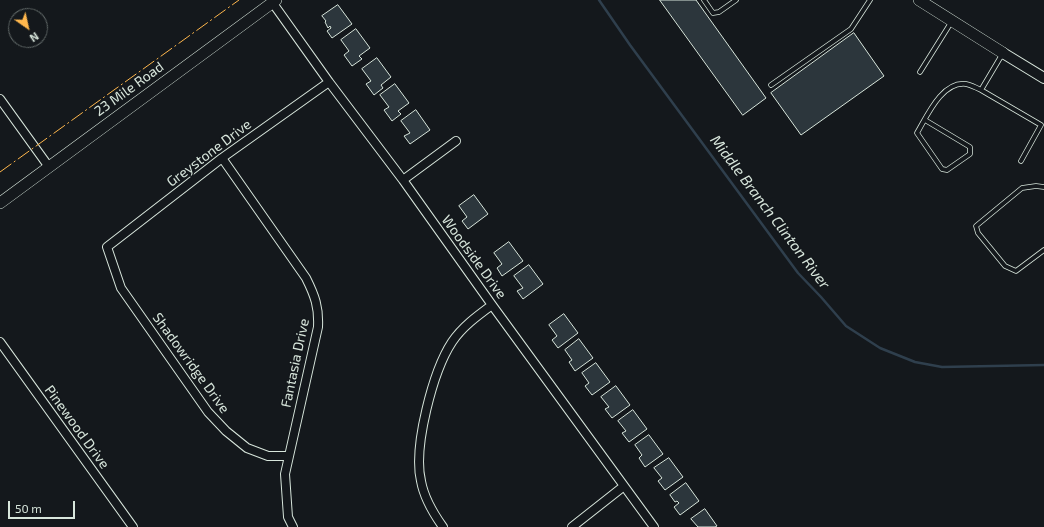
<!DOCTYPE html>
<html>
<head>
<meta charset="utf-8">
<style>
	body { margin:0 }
	#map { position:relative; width:1044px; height:527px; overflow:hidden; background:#14181c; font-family:"Exo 2",sans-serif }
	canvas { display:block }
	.north { position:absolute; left:8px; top:8px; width:40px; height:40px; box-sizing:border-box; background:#14181c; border:1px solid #626a69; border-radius:50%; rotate:146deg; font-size:11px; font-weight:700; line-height:16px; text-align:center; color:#d8e6dc }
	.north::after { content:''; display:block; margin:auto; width:14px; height:18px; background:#ffb74d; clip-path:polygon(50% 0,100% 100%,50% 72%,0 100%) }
	.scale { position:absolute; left:8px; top:501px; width:67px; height:18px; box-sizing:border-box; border:2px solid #d8e6dc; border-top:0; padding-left:5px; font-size:12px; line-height:14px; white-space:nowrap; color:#d8e6dc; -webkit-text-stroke:3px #14181c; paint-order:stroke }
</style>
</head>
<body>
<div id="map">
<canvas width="1044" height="527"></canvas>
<div class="north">N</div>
<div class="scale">50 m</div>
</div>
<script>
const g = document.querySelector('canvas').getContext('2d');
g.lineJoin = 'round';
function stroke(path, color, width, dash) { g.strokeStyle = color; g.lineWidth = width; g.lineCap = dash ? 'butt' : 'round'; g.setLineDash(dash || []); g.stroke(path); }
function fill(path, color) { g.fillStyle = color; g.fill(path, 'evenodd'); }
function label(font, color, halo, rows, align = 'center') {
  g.font = font + ' "Exo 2",sans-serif'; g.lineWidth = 3; g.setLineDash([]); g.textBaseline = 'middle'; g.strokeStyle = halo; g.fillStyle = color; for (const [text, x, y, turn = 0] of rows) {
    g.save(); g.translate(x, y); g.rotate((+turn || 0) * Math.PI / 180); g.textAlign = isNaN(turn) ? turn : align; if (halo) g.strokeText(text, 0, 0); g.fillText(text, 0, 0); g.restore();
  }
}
stroke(new Path2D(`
	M 599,0 L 630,45 L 798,273 L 821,297 L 846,326 L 880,348 L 915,362 L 942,367 L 1044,365`), '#2f3f4d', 2.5);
const building = new Path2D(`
	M 660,0 L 696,0 L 766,98 L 743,115 Z
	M 338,5 L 352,24 L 332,38 L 327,31 L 331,28 L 330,26 L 328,28 L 325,22 L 326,21 L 322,16 Z
	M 356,29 L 370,48 L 359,56 L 362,59 L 352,66 L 344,55 L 349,51 L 341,40 Z
	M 854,33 L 884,76 L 801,135 L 771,93 Z
	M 377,58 L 391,77 L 381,85 L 383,88 L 374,95 L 366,84 L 371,81 L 362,69 Z
	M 395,84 L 409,103 L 398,111 L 401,114 L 392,121 L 384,110 L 389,107 L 380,95 Z
	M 416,110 L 430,130 L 410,144 L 404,136 L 410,133 L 401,121 Z
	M 474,195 L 488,214 L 468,229 L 462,221 L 467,217 L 459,206 Z
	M 509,242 L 523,261 L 502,276 L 497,268 L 502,264 L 494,253 Z
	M 529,265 L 543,284 L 523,299 L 517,291 L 523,288 L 514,276 Z
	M 564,314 L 578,333 L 558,348 L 552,340 L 557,336 L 549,325 Z
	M 579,339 L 593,358 L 575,371 L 569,362 L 572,360 L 565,350 Z
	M 596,363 L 610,382 L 592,395 L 585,386 L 589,383 L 582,373 Z
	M 616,386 L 630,405 L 612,418 L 605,409 L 609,407 L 601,397 Z
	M 633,410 L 647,429 L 629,442 L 622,433 L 626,431 L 618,421 Z
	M 649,435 L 663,454 L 645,467 L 639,458 L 642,455 L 635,445 Z
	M 669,458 L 683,477 L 665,490 L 658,481 L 662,478 L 654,468 Z
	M 686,483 L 699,501 L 680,515 L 674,507 L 679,503 L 677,501 L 675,502 L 670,495 Z
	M 705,509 L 717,526 L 715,527 L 698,527 L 691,519 Z`);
fill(building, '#2c363c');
stroke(building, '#d8e6dc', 1);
const service = new Path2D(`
	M 704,0 L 713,13 L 719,12 L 736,0
	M 920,72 L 952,21
	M 771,85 L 851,29 L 870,0
	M 981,90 L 1041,125 L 1021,161
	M 925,120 L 970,147 L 970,154 L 947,170 L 942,169 L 917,133 C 927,116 942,81 966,84 C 971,85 977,88 981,90 L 1003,53
	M 1044,187 L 1036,186 L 1022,188 L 976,226 L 978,233 L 1005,266 L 1016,271 L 1044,250`);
const minor = new Path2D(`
	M 272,2 L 329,82 L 403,180 L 492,305 L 654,527
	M 0,99 L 49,167
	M 222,158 L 306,278 C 315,296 319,307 318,327 L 285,474 L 288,517 L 293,527
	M 403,180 L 456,141
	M 0,342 L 133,527
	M 288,456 L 268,456 L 247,448 L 226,431 L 208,412 L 121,288 L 107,247 L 222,158 L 329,82
	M 443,527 C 433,513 424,498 421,481 C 413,447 433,371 452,342 C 462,327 477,316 492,305
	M 572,527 L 624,486`);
const tertiary = new Path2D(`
	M 1003,53 L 1044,78`);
const secondary = new Path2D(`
	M 919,0 L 1003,53
	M 0,203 L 276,0`);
stroke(service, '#d8e6dc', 5.5);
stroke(minor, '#d8e6dc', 10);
stroke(tertiary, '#d8e6dc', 12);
stroke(secondary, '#d8e6dc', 12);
stroke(service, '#14181c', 4);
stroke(minor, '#14181c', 8);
stroke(tertiary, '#14181c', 10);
stroke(secondary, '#14181c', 11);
stroke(new Path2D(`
	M 0,172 L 239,0`), '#ffb74d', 1, [14, 3, 2, 3]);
label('14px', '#d8e6dc', '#14181c', [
	["23 Mile Road",129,89,-36],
	["Greystone Drive",209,153,-37],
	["Woodside Drive",474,257,54],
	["Shadowridge Drive",191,363,54],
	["Fantasia Drive",295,363,-78],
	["Pinewood Drive",77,427,54]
]);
label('italic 15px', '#d8e6dc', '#14181c', [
	["Middle Branch Clinton River",770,212,53]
]);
</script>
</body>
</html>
